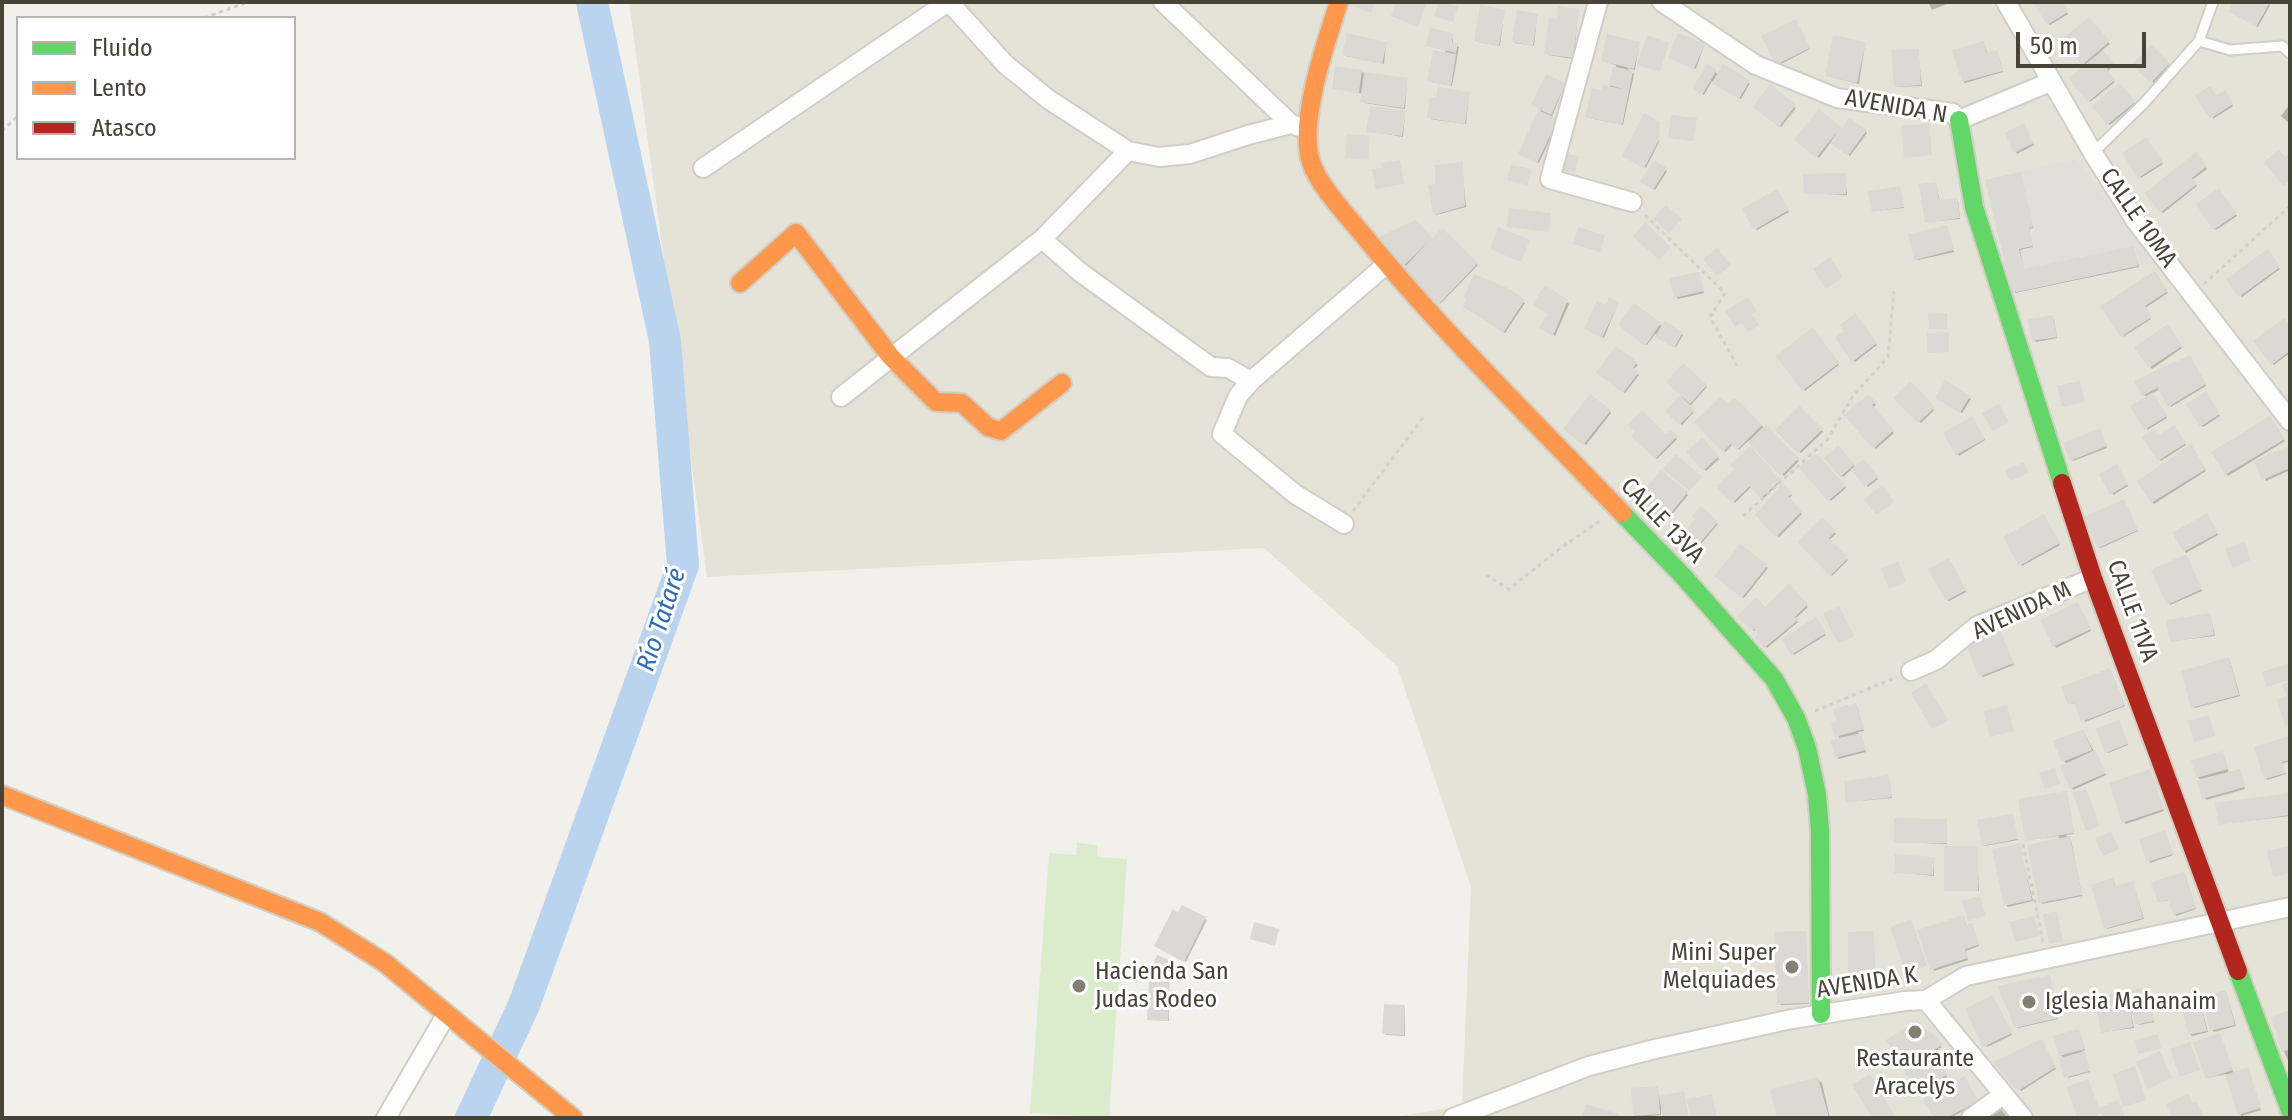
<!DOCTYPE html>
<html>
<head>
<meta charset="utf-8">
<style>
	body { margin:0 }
	#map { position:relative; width:2292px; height:1120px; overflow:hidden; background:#f1f0eb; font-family:"Fira Sans Condensed",sans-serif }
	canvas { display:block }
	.frame { position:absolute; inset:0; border:4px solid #474336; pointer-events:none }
	.legend { position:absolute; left:16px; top:16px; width:280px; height:144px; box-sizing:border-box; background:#fff; border:2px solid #b5b4af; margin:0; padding:10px 14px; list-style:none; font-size:24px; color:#474336 }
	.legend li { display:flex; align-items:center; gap:16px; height:40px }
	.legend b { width:40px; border:2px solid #b5b4af }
	.scale { position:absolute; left:2016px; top:32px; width:130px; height:36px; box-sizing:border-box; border:4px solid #474336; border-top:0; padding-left:10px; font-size:24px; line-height:28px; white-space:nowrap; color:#474336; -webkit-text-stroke:6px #fff; paint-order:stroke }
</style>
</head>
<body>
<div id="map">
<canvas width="2292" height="1120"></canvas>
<div class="frame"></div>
<ul class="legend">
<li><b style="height:10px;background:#63d668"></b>Fluido</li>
<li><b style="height:10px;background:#ff974d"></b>Lento</li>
<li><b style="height:10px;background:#b3261e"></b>Atasco</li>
</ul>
<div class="scale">50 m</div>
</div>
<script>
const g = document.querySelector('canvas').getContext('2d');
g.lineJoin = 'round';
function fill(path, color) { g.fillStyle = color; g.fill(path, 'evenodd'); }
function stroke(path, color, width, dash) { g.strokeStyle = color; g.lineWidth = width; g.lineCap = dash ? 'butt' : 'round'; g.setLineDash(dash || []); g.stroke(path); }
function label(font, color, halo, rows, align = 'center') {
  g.font = font + ' "Fira Sans Condensed",sans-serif'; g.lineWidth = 6; g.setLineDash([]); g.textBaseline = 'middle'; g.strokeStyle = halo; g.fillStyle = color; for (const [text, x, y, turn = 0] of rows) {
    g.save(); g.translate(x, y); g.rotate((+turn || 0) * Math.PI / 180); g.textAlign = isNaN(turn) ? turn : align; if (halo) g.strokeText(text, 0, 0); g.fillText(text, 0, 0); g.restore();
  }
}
fill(new Path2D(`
	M 629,2 L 2290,2 L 2290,1118 L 1389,1118 L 1462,1106 L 1471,887 L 1397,666 L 1264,548 L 707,577 Z`), '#e5e2d8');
fill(new Path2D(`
	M 2076,159 L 2152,263 L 2012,293 L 1985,180 Z`), '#e1dfd9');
fill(new Path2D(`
	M 1077,843 L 1098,845 L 1097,857 L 1127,859 L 1109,1118 L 1030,1113 L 1049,853 L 1076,855 Z`), '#daeccb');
fill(new Path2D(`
	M 1928,2 L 1952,2 L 1932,10 Z
	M 2035,2 L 2060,2 L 2068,14 L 2050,25 Z
	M 2235,2 L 2267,2 L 2270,5 L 2258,27 L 2232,12 Z
	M 1578,11 L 1574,59 L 1548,55 L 1558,22 Z
	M 1504,12 L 1500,46 L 1478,42 L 1476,41 Z
	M 1537,16 L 1534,46 L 1515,43 L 1514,42 Z
	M 2089,20 L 2110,44 L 2101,51 L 2113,66 L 2107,72 L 2115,82 L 2090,102 L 2071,78 L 2086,66 L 2064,41 Z
	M 1797,23 L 1810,49 L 1779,65 L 1777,64 Z
	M 1453,35 L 1453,44 L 1459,47 L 1452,86 L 1431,82 Z
	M 1386,44 L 1384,64 L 1346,56 Z
	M 1639,44 L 1635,70 L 1627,68 L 1634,74 L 1623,125 L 1589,118 L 1603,92 L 1610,88 L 1616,65 L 1603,61 Z
	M 1865,44 L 1859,84 L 1827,76 Z
	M 1985,45 L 1988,55 L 1998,54 L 2003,72 L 1965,83 L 1963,81 Z
	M 1704,46 L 1696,69 L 1672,59 Z
	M 2151,47 L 2170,66 L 2154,83 L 2134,65 Z
	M 1918,51 L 1922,86 L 1897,87 L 1895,86 Z
	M 1361,72 L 1407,80 L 1405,109 L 1364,103 L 1363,94 L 1334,88 Z
	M 1715,72 L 1719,75 L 1750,83 L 1741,99 L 1712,81 L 1704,95 L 1696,90 Z
	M 1565,85 L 1551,119 L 1558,122 L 1539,163 L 1520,154 L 1541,109 Z
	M 2119,85 L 2135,104 L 2110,125 L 2095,106 Z
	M 1770,87 L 1796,108 L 1781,127 L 1756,106 Z
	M 1469,94 L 1466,124 L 1430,119 Z
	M 2226,94 L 2233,106 L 2213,119 L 2216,97 Z
	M 2290,104 L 2290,124 L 2281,116 Z
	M 1405,113 L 1403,137 L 1369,131 Z
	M 1850,120 L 1867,133 L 1850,156 L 1831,142 L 1819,158 L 1796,139 L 1842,131 Z
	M 1659,123 L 1659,142 L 1646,168 L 1626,157 Z
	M 2025,127 L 2034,145 L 2017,154 L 2016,152 Z
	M 2146,140 L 2163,164 L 2141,178 L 2125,154 Z
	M 2196,155 L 2207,169 L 2192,180 L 2197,186 L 2163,213 L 2147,193 Z
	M 1654,163 L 1667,171 L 1655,190 L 1643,181 Z
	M 1462,164 L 1466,207 L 1436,215 L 1437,186 Z
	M 2020,174 L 2033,228 L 2029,229 L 2033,247 L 2020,250 L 2024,271 L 2133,248 L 2139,267 L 2015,293 Z
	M 1845,175 L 1847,195 L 1806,193 Z
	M 1936,184 L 1940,202 L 1958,201 L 1960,219 L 1927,222 Z
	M 1899,188 L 1904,208 L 1874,211 Z
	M 2219,191 L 2237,216 L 2216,230 L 2199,205 Z
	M 1778,193 L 1789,212 L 1757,230 L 1756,229 Z
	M 1947,227 L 1954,252 L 1918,260 L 1916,259 Z
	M 1442,231 L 1478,265 L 1440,304 L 1381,238 L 1432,241 Z
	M 2267,252 L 2280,269 L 2242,297 L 2229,279 Z
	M 1698,274 L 1704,293 L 1678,299 L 1676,297 Z
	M 2155,274 L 2168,293 L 2145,308 L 2151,319 L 2123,337 Z
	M 1511,292 L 1525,303 L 1505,333 L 1466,308 Z
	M 1567,302 L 1569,304 L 1555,336 L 1542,327 Z
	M 1618,303 L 1604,338 L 1588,330 L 1607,308 Z
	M 1855,316 L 1877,345 L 1855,362 L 1837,339 L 1847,332 Z
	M 2054,319 L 2057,338 L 2036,342 L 2034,340 Z
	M 1620,325 L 1660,325 L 1683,335 L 1676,347 L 1655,334 L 1647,345 Z
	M 2168,327 L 2182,348 L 2152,369 L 2137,347 Z
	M 2290,328 L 2290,353 L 2274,365 L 2256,342 Z
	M 1813,330 L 1839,365 L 1805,391 L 1779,356 Z
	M 1616,348 L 1638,365 L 1633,370 L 1639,375 L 1625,393 L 1598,373 Z
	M 2191,359 L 2206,386 L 2171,407 L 2160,389 L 2153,393 L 2167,418 L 2147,430 L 2147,398 L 2144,395 Z
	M 1683,366 L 1707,387 L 1689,407 L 1694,412 L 1682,425 L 1668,411 L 1683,395 Z
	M 1946,383 L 1971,399 L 1962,413 L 1939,399 Z
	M 1910,384 L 1934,410 L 1921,423 L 1896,398 Z
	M 2207,395 L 2220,416 L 2203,427 L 2202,426 Z
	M 1590,396 L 1611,413 L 1586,445 L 1565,429 Z
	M 1868,397 L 1876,405 L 1872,408 L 1894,433 L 1876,449 L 1847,416 Z
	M 1739,404 L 1799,461 L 1784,476 L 1749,440 L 1739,450 L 1733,444 L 1725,452 L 1697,422 Z
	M 1800,409 L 1823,432 L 1801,453 L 1778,430 Z
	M 1973,420 L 1985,440 L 1959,456 L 1946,434 Z
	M 2272,420 L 2285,441 L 2228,476 L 2213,453 Z
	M 2174,428 L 2186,445 L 2161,461 L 2144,437 L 2158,438 Z
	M 2101,432 L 2107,448 L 2073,461 L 2072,460 Z
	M 1670,433 L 1677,439 L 1657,459 L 1634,436 L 1666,436 Z
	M 1702,440 L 1719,459 L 1706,471 L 1689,452 Z
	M 2191,447 L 2206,471 L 2154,504 L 2152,502 Z
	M 1838,448 L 1856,468 L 1863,461 L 1878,479 L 1868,487 L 1853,468 L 1843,477 L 1826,458 Z
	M 2288,448 L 2290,470 L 2266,481 L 2256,462 Z
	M 1750,449 L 1780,482 L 1764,498 L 1752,486 L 1735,503 L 1719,486 L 1736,469 Z
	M 1816,456 L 1846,488 L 1831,501 L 1802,468 Z
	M 2118,468 L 2128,486 L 2113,495 L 2112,493 Z
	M 1661,473 L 1688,495 L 1664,524 L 1638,501 Z
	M 1783,486 L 1792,495 L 1787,500 L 1802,514 L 1779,537 L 1758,515 Z
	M 2125,503 L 2138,531 L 2101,548 L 2099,547 Z
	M 1701,509 L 1718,524 L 1701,544 L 1687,531 L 1698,519 Z
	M 2208,517 L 2218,535 L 2186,553 L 2175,534 Z
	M 2045,518 L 2060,545 L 2022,566 L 2021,565 Z
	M 1822,520 L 1836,534 L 1829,540 L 1848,560 L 1832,576 L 1800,542 Z
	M 1740,547 L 1768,568 L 1744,598 L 1717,576 Z
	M 2187,558 L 2202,591 L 2170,605 L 2169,603 Z
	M 1950,561 L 1966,592 L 1949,601 L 1947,600 Z
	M 1789,587 L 1808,607 L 1795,619 L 1798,622 L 1767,648 L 1757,638 L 1762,634 L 1757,629 L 1754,631 L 1740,616 L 1765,610 Z
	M 2079,606 L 2091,631 L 2056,648 L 2043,621 Z
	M 2210,615 L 2215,636 L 2172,641 Z
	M 1816,620 L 1826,635 L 1794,655 L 1793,653 Z
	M 2000,632 L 2014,665 L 1983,677 L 1981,676 Z
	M 2230,661 L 2240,696 L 2195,708 L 2193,707 Z
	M 2111,671 L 2125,706 L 2085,722 L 2076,703 L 2070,704 Z
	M 1857,706 L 1864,731 L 1858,732 L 1862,737 L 1866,752 L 1838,759 L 1839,723 Z
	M 2120,724 L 2128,745 L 2108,753 L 2107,752 Z
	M 2084,732 L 2106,775 L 2073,790 L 2062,767 L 2068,765 L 2064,761 Z
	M 2290,739 L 2290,761 L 2282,764 L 2286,774 L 2267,780 L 2266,778 Z
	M 2224,755 L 2229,774 L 2241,772 L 2245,789 L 2206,800 L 2202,781 L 2198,777 Z
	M 2151,773 L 2164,811 L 2126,824 L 2124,822 Z
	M 1888,777 L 1892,798 L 1848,802 Z
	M 2067,794 L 2074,834 L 2066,835 L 2071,840 L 2082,896 L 2042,904 L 2059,836 L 2027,840 Z
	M 2290,795 L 2290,816 L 2220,824 Z
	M 2012,816 L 2018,840 L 1985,846 L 1984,845 Z
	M 1946,821 L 1947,844 L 1896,842 Z
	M 2166,834 L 2173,855 L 2150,863 L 2149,861 Z
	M 2020,847 L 2033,901 L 2008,907 L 2006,905 Z
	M 1977,848 L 1979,891 L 1948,891 L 1946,890 Z
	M 1933,859 L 1934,876 L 1896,872 Z
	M 2185,875 L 2196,909 L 2176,916 L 2170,900 L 2160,902 Z
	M 2114,882 L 2116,888 L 2133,884 L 2144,919 L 2107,929 Z
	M 1183,908 L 1207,920 L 1186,962 L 1158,947 Z
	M 1964,919 L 1967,927 L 1973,927 L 1979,946 L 1966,951 L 1968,960 L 1934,971 L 1920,932 Z
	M 1805,933 L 1809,1004 L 1781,1005 L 1779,1003 Z
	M 1873,933 L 1875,973 L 1852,973 L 1850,972 Z
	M 2049,977 L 2058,1019 L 2018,1028 L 2016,1027 Z
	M 1169,981 L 1169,1021 L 1150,1020 L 1149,1019 Z
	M 2148,991 L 2154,1022 L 2139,1025 L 2135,1012 L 2131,1013 L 2134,1028 L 2103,1032 L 2127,993 L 2132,999 Z
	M 2226,992 L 2236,1026 L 2214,1032 L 2212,1030 Z
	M 2198,994 L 2208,1032 L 2192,1036 L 2190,1034 Z
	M 1994,999 L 2012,1035 L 1987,1047 L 1968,1010 Z
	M 1405,1007 L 1405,1036 L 1386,1035 L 1384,1033 Z
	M 2290,1012 L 2290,1065 L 2284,1051 Z
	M 1917,1023 L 1942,1047 L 1932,1053 L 1947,1077 L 1921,1093 Z
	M 2080,1033 L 2085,1050 L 2082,1051 L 2085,1055 L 2090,1072 L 2068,1078 L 2065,1059 L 2061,1055 Z
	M 2221,1037 L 2234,1074 L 2249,1071 L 2261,1110 L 2241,1116 L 2226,1074 L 2207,1078 Z
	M 2043,1043 L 2056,1069 L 2021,1091 L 1996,1063 Z
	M 1817,1079 L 1822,1083 L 1830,1118 L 1779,1118 Z
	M 1966,1080 L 1978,1103 L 1950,1118 L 1936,1118 Z
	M 1657,1088 L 1659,1098 L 1689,1118 L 1665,1118 L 1661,1106 L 1661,1115 L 1637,1117 L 1635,1115 Z
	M 2000,1108 L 2008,1118 L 1986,1118 Z`), '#0003');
stroke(new Path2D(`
	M 471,1118 L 524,1005 L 683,565 L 665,341 L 592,2`), '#bad4ef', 32);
fill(new Path2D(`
	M 1342,2 L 1375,2 L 1371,13 Z
	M 1396,2 L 1427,2 L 1418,27 L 1391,16 Z
	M 1438,2 L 1458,6 L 1453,22 L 1434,16 Z
	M 2033,2 L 2062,2 L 2068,12 L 2047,25 Z
	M 2233,2 L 2270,2 L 2256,27 L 2228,11 Z
	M 1480,5 L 1505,10 L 1499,46 L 1474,41 Z
	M 1558,6 L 1579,9 L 1573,58 L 1544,54 L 1549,18 L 1557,19 Z
	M 1517,10 L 1538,14 L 1533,46 L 1512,42 Z
	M 2089,17 L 2110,41 L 2082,65 L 2061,40 Z
	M 1796,19 L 1810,48 L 1776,65 L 1761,36 Z
	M 1430,28 L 1454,33 L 1452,42 L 1458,43 L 1456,53 L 1426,46 Z
	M 1347,33 L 1387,42 L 1382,64 L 1342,55 Z
	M 1678,33 L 1705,44 L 1694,69 L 1668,58 Z
	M 1607,34 L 1640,42 L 1634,69 L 1601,61 Z
	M 1647,35 L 1669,43 L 1660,72 L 1637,65 Z
	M 1833,35 L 1866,42 L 1857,83 L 1825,76 Z
	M 1984,41 L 1987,53 L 1997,50 L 2003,71 L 1962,82 L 1952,50 Z
	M 2151,45 L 2170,63 L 2151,83 L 2131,65 Z
	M 1919,49 L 1921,85 L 1894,87 L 1891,50 Z
	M 1433,50 L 1456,54 L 1451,86 L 1427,81 Z
	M 2103,50 L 2114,64 L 2107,69 L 2115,80 L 2088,102 L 2068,78 Z
	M 1707,64 L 1717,70 L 1702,95 L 1692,89 Z
	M 1723,64 L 1750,80 L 1739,99 L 1712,83 Z
	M 1335,66 L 1362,70 L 1359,93 L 1332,89 Z
	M 1613,66 L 1633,71 L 1622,125 L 1585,117 L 1592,88 L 1601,90 L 1602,85 L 1623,89 L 1609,85 Z
	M 1364,72 L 1408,78 L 1404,108 L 1360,102 Z
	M 1546,74 L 1566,83 L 1551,115 L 1531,105 Z
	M 2120,83 L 2135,102 L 2107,125 L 2092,106 Z
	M 1770,84 L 1796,105 L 1779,127 L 1753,107 Z
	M 2210,86 L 2216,95 L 2225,90 L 2233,104 L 2210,119 L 2195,95 Z
	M 1438,87 L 1470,92 L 1465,124 L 1427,118 L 1430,97 L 1436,98 Z
	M 1370,106 L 1406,111 L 1402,136 L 1366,132 Z
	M 1819,109 L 1842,128 L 1849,117 L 1867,130 L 1848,156 L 1830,143 L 1837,132 L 1816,158 L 1794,140 Z
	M 1538,110 L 1558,119 L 1537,163 L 1518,154 Z
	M 1644,113 L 1660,122 L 1659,140 L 1644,168 L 1622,156 Z
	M 1671,115 L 1697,118 L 1693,141 L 1668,138 Z
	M 1929,123 L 1932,155 L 1904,158 L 1901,126 Z
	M 2024,123 L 2034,143 L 2014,153 L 2004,133 Z
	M 1347,134 L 1370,136 L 1368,160 L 1345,158 Z
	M 2146,137 L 2163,162 L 2138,178 L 2122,153 Z
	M 2279,150 L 2285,157 L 2290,153 L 2290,180 L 2283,186 L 2264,162 Z
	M 2196,152 L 2207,166 L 2192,178 L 2197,184 L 2160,213 L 2145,193 Z
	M 1564,153 L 1579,156 L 1575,173 L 1560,170 Z
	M 1400,160 L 1404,184 L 1376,189 L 1372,169 L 1382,168 L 1381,163 Z
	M 1654,160 L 1667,168 L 1653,190 L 1640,182 Z
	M 1463,162 L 1465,206 L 1433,215 L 1428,185 L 1435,184 L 1435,165 Z
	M 1511,165 L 1531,169 L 1528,185 L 1507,180 Z
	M 2021,172 L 2033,227 L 2029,228 L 2033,246 L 2019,249 L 2024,269 L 2134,246 L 2138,266 L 2012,293 L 1985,180 Z
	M 1846,173 L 1846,194 L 1804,194 L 1803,174 Z
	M 1936,182 L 1939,200 L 1957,198 L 1960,218 L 1925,223 L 1919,184 Z
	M 1900,186 L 1904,207 L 1872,212 L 1868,191 Z
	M 2219,188 L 2237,214 L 2213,230 L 2196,204 Z
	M 1777,189 L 1789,210 L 1754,230 L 1742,209 Z
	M 1666,205 L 1682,219 L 1669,233 L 1653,219 Z
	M 1509,208 L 1551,213 L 1549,232 L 1507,227 Z
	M 1416,220 L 1432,238 L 1442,228 L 1478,263 L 1438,305 L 1402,270 L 1427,243 L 1402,267 L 1378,237 Z
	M 1645,222 L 1671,247 L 1659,260 L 1633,236 Z
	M 1947,225 L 1954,250 L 1914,260 L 1908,234 Z
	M 1498,227 L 1530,240 L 1521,262 L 1490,249 Z
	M 1578,227 L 1605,235 L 1600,252 L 1573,244 Z
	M 1717,248 L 1731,265 L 1717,276 L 1703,259 Z
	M 2268,249 L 2280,267 L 2239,297 L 2226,279 Z
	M 1830,257 L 1843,277 L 1826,289 L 1813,269 Z
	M 2155,271 L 2168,291 L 2145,306 L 2152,317 L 2120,337 L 2100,306 Z
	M 1699,272 L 1704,291 L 1674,298 L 1669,278 Z
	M 1474,274 L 1512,290 L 1525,300 L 1503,333 L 1463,306 L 1466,299 L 1464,297 Z
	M 1545,285 L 1568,300 L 1553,336 L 1539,328 L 1548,314 L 1532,305 Z
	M 1609,297 L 1619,302 L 1602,338 L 1584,329 L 1597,301 L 1606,305 Z
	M 1748,297 L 1757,311 L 1752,314 L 1759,325 L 1748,332 L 1742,323 L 1735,327 L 1725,311 Z
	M 1634,303 L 1661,323 L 1645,346 L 1618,325 Z
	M 1855,313 L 1877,343 L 1852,362 L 1835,338 L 1844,331 L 1840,325 Z
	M 1947,313 L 1947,329 L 1929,329 L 1928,314 Z
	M 2053,315 L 2057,337 L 2032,341 L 2028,319 Z
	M 2284,318 L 2290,325 L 2290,351 L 2271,365 L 2253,341 Z
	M 1664,321 L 1683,332 L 1674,348 L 1655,337 Z
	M 2168,324 L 2182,346 L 2149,368 L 2134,347 Z
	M 1813,327 L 1839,363 L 1802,391 L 1776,356 Z
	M 1949,332 L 1949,352 L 1927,353 L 1927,333 Z
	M 1616,346 L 1637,362 L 1633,368 L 1639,372 L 1623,393 L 1596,373 Z
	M 2190,355 L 2206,384 L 2168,407 L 2158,389 L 2159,387 L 2142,396 L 2134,381 Z
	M 1683,363 L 1707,385 L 1690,404 L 1666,382 Z
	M 1945,380 L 1970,396 L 1960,413 L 1935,398 Z
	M 1910,381 L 1935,407 L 1918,423 L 1893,398 Z
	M 2080,381 L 2085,402 L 2062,407 L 2057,386 Z
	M 2206,391 L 2220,414 L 2200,427 L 2186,404 Z
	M 2153,392 L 2167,416 L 2144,430 L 2130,406 Z
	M 1590,394 L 1611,410 L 1583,445 L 1563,429 Z
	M 1868,394 L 1876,402 L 1872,405 L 1894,430 L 1873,449 L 1844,415 Z
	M 1680,395 L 1695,410 L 1679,425 L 1665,411 Z
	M 1721,397 L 1727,404 L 1734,398 L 1740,402 L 1762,425 L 1737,450 L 1731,444 L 1723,452 L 1694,422 Z
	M 1999,404 L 2009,422 L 1992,431 L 1982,413 Z
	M 1800,406 L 1823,429 L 1798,453 L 1775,430 Z
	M 1642,410 L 1666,434 L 1670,430 L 1677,436 L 1655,459 L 1631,436 L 1635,432 L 1627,425 Z
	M 1972,416 L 1985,439 L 1956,455 L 1943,433 Z
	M 2270,416 L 2285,439 L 2225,475 L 2211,452 Z
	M 1766,424 L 1799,458 L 1781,476 L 1748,442 Z
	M 2174,425 L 2186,443 L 2158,461 L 2142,437 L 2154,429 L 2158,435 Z
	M 2100,428 L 2107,446 L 2070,461 L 2063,443 Z
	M 1702,437 L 1719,456 L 1703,471 L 1686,452 Z
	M 2191,444 L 2206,469 L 2151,503 L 2137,481 Z
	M 1838,445 L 1855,464 L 1840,477 L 1824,458 Z
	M 1750,446 L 1781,480 L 1761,498 L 1750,486 L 1732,503 L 1716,486 L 1734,469 L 1730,465 Z
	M 2288,446 L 2290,468 L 2262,480 L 2254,461 Z
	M 1816,453 L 1846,486 L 1828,501 L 1799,468 Z
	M 1676,454 L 1702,477 L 1689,491 L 1663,469 Z
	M 1864,459 L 1878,477 L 1865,487 L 1851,469 Z
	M 2024,462 L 2028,473 L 2010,481 L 2005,470 Z
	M 2117,464 L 2128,484 L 2110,495 L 2099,474 Z
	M 1661,470 L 1688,492 L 1662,524 L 1635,501 Z
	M 1783,483 L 1793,493 L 1788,497 L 1802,511 L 1776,537 L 1755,515 Z
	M 1882,485 L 1894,502 L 1876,515 L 1864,499 Z
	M 2124,499 L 2138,530 L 2098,548 L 2084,517 Z
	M 1701,506 L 1718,522 L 1699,544 L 1684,531 L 1695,519 L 1692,516 Z
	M 2207,513 L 2218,533 L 2183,552 L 2172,533 Z
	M 2044,514 L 2060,543 L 2019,566 L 2003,537 Z
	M 1822,517 L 1836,531 L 1829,538 L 1848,558 L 1830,576 L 1797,542 Z
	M 1674,526 L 1693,541 L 1683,555 L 1663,540 Z
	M 2244,542 L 2251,560 L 2232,568 L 2225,549 Z
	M 1740,544 L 1768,565 L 1742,598 L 1714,576 Z
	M 2186,554 L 2202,589 L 2167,605 L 2151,570 Z
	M 1949,558 L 1966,590 L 1946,601 L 1928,569 Z
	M 1898,561 L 1906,582 L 1889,589 L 1881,569 Z
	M 1789,584 L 1808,604 L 1795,617 L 1798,620 L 1764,648 L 1754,638 L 1759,634 L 1754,629 L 1752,631 L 1737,616 L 1756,597 L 1765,607 Z
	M 2078,602 L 2091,629 L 2053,647 L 2040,620 Z
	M 1839,606 L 1854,636 L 1838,644 L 1823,614 Z
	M 2211,613 L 2214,635 L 2170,642 L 2166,620 Z
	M 1816,617 L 1826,633 L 1791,655 L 1782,639 Z
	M 1999,628 L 2014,663 L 1979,677 L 1965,642 Z
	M 2229,657 L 2239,695 L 2191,708 L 2181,671 Z
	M 2290,663 L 2290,680 L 2266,687 L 2262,672 Z
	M 2110,668 L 2125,705 L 2081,722 L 2074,703 L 2068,705 L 2061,687 Z
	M 2290,681 L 2290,724 L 2285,725 L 2277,699 L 2287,697 L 2282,684 Z
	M 1926,683 L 1948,720 L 1932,729 L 1911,693 Z
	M 1856,703 L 1864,729 L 1835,737 L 1831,723 L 1837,722 L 1833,709 Z
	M 2007,705 L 2014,731 L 1990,737 L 1983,711 Z
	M 2209,715 L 2215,736 L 2194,742 L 2188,721 Z
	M 2119,720 L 2128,744 L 2105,753 L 2096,729 Z
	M 2083,729 L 2092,750 L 2062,762 L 2053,741 Z
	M 1861,733 L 1866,750 L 1835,758 L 1830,740 Z
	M 2290,736 L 2290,760 L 2282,762 L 2286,773 L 2264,779 L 2254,747 Z
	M 2095,750 L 2106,773 L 2070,789 L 2060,766 Z
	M 2223,751 L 2228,769 L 2196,778 L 2191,760 Z
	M 2055,768 L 2060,784 L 2045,789 L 2039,773 Z
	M 2150,769 L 2164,809 L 2122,823 L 2109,783 Z
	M 2240,769 L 2245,787 L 2202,799 L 2197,780 Z
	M 1889,775 L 1892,797 L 1846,803 L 1844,781 Z
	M 2086,788 L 2100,826 L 2086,831 L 2073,793 Z
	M 2067,791 L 2074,833 L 2025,841 L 2018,799 Z
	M 2290,793 L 2290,815 L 2219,825 L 2215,803 Z
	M 2013,814 L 2018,839 L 1982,846 L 1977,820 Z
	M 1894,818 L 1947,819 L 1947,843 L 1894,843 Z
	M 2165,830 L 2173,854 L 2147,862 L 2139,839 Z
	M 2111,831 L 2119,849 L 2103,856 L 2095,838 Z
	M 2070,836 L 2082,895 L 2039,903 L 2027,845 Z
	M 2020,843 L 2032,900 L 2004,906 L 1992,849 Z
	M 1944,846 L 1978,846 L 1978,891 L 1944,891 Z
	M 2290,846 L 2290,873 L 2273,877 L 2267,851 Z
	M 1895,854 L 1934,857 L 1933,875 L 1894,873 Z
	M 2184,872 L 2196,908 L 2173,915 L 2168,900 L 2158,903 L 2151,882 Z
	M 2113,878 L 2115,886 L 2133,881 L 2143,918 L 2104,929 L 2091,885 Z
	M 1980,896 L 1986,916 L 1968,921 L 1962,901 Z
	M 1182,905 L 1206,917 L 1184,962 L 1154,946 L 1173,909 L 1178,912 Z
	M 2057,911 L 2063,941 L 2049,944 L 2043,914 Z
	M 1964,915 L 1966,925 L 1972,923 L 1979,945 L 1965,949 L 1968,958 L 1930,970 L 1917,930 Z
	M 2034,916 L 2039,936 L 2015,942 L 2010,922 Z
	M 1911,919 L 1927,966 L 1906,973 L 1890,927 Z
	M 1254,922 L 1279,929 L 1275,946 L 1250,939 Z
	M 1806,931 L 1809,1003 L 1777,1004 L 1774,932 Z
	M 1874,931 L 1875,972 L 1848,972 L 1848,932 Z
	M 1157,955 L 1177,963 L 1172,976 L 1152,967 Z
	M 2050,975 L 2058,1018 L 2015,1028 L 1997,986 Z
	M 1149,978 L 1170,979 L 1168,1021 L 1147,1020 Z
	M 2148,987 L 2154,1021 L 2135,1025 L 2129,991 Z
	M 2226,990 L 2235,1025 L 2210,1031 L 2202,996 Z
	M 2127,991 L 2133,1027 L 2101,1033 L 2095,997 Z
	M 2198,992 L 2207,1031 L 2188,1035 L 2179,996 Z
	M 1993,995 L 2012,1033 L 1983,1047 L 1965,1009 Z
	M 1384,1004 L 1405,1005 L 1404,1035 L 1382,1034 Z
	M 2290,1010 L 2290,1049 L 2282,1052 L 2271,1017 Z
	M 1917,1020 L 1943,1044 L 1933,1051 L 1947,1075 L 1918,1093 L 1886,1040 Z
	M 2079,1029 L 2085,1049 L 2059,1056 L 2053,1036 Z
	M 2220,1033 L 2233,1070 L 2206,1079 L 2193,1042 Z
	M 2158,1034 L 2161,1049 L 2138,1054 L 2135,1040 Z
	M 2042,1039 L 2056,1067 L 2018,1091 L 1993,1062 Z
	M 2190,1042 L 2200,1070 L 2180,1077 L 2170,1049 Z
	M 2085,1051 L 2090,1071 L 2064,1078 L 2059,1058 Z
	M 2160,1051 L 2172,1078 L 2148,1089 L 2136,1062 Z
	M 2135,1066 L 2146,1100 L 2123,1107 L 2113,1074 Z
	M 2248,1067 L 2261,1108 L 2238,1115 L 2225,1075 Z
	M 1870,1074 L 1896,1118 L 1872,1118 L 1852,1085 Z
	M 1965,1076 L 1978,1101 L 1947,1118 L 1934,1118 L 1923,1099 Z
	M 1818,1077 L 1829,1118 L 1777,1118 L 1770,1089 Z
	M 2088,1079 L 2099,1108 L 2118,1100 L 2126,1118 L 2104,1118 L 2102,1113 L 2090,1118 L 2078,1118 L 2066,1087 Z
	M 1658,1086 L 1660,1114 L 1633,1116 L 1631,1088 Z
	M 1684,1091 L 1689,1118 L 1663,1118 L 1659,1096 Z
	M 1712,1094 L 1717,1118 L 1691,1118 L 1687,1099 Z
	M 2188,1094 L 2192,1103 L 2196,1101 L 2205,1118 L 2172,1118 L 2166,1104 Z
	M 1586,1104 L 1618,1114 L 1617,1118 L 1581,1118 Z`), '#dbd9d3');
const lane = new Path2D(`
	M 2199,41 L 2230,50 L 2282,46 L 2290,53
	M 2093,153 L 2145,102 L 2199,41 L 2213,2`);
const street = new Path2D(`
	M 949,2 L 1005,64 L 1048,99 L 1128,151 L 1159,157 L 1190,154 L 1248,135 L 1291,124 L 1308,130
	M 1163,2 L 1291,124
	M 1598,2 L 1550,179 L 1632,202
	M 1662,2 L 1756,65 L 1837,98 L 1953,113 L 1959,120 L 2050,82
	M 2006,2 L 2093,153 L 2135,220 L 2290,421
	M 703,168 L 948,2
	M 1042,239 L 1080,272 L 1211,367 L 1228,368 L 1251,381 L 1387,264
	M 1251,381 L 1238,396 L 1222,434 L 1295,494 L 1344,524
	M 841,397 L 1042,239 L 1128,151
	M 1911,671 L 1936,660 L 1977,626 L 2093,578
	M 1926,1000 L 2023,1118
	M 386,1118 L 446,1015
	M 1453,1118 L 1589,1066 L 1655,1049 L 1792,1019 L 1905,1001 L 1926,1000 L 1966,976 L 2290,907
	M 1971,1118 L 2003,1095`);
const fast = new Path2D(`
	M 1959,120 L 1974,207 L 2062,483
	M 1622,513 L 1682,575 L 1774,679 L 1796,718 L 1807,748 L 1817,795 L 1820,831 L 1821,1014
	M 2238,971 L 2290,1110`);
const slow = new Path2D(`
	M 1339,2 C 1326,42 1298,122 1311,162 C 1318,185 1349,218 1364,236 C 1444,334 1535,422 1622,513
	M 740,283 L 796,233 L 891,357 L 936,402 L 962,403 L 988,427 L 1001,431 L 1062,383
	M 2,795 L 320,922 L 385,963 L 573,1118`);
const jam = new Path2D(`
	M 2062,483 L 2093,578 L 2238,971`);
stroke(lane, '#cfcec8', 13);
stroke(street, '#cfcec8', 22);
stroke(fast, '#d1cec2', 22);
stroke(slow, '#d1cec2', 22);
stroke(jam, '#d1cec2', 22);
stroke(new Path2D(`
	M 204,18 L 248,2
	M 2,131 L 18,116
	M 1645,215 L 1725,293 L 1710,317 L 1739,369
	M 2204,284 L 2290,206
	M 1353,511 L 1425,415
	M 1743,516 L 1827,440 L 1853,396 L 1888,357 L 1894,291
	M 1486,575 L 1509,589 L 1562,547 L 1601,520
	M 1815,711 L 1897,677
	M 2023,844 L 2043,942`), '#d2cfcb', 3, [4, 4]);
stroke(lane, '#fdfdfc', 9);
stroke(street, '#fdfdfc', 18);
stroke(fast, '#63d668', 18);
stroke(slow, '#ff974d', 18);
stroke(jam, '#b3261e', 18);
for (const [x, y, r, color] of [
	[1792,967,8,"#828075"],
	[1079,986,8,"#828075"],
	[2029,1002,8,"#828075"],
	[1915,1032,8,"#828075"]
]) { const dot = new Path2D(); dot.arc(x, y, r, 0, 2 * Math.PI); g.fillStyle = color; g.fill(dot); stroke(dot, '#fff', 3); }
label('24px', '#474336', '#fff', [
	["AVENIDA N",1896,107,10],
	["CALLE 10MA",2138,218,55],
	["CALLE 13VA",1662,521,46],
	["AVENIDA M",2022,611,-25],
	["CALLE 11VA",2132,611,70],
	["AVENIDA K",1867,983,-9]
]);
label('24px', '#474336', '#fff', [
	["Mini Super",1776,953,"right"],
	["Melquiades",1776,981,"right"],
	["Hacienda San",1095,972],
	["Judas Rodeo",1095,1000],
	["Iglesia Mahanaim",2045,1002],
	["Restaurante",1915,1059,"center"],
	["Aracelys",1915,1087,"center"]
], 'left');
label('italic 26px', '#2d6cb5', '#fff', [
	["Río Tataré",662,620,-72]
]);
</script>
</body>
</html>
